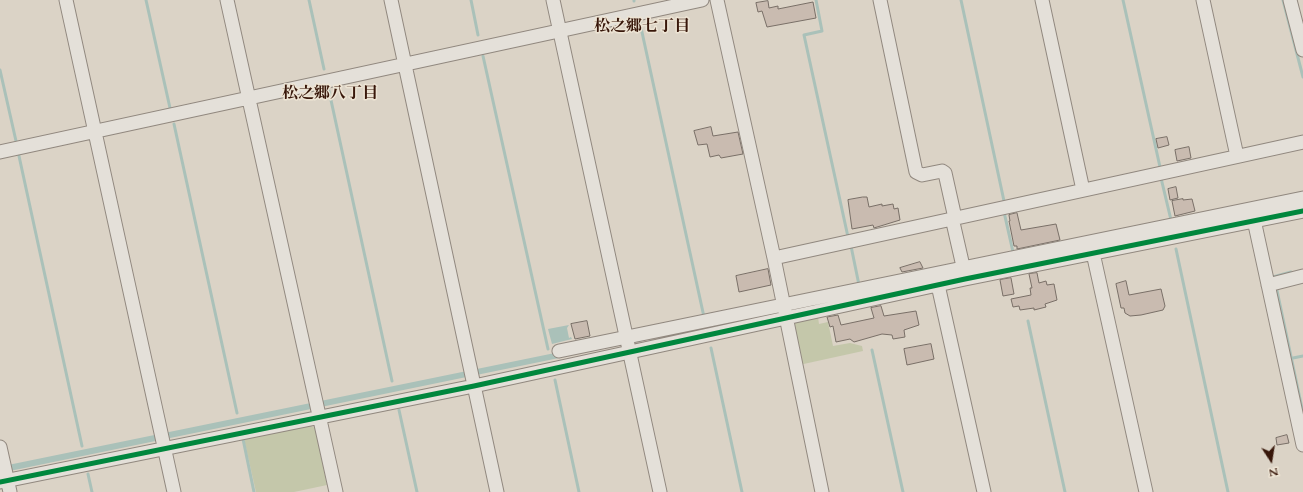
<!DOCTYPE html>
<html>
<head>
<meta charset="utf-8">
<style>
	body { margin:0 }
	#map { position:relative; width:1303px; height:492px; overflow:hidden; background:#dbd3c6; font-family:Cardo,serif }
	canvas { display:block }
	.north { position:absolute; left:1251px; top:440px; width:40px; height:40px; -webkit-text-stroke:3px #ede4d4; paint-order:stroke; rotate:168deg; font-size:11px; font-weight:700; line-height:16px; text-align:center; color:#38170a }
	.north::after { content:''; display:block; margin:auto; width:14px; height:18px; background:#38170a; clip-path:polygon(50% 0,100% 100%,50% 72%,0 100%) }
</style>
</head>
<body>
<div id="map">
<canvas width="1303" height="492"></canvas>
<div class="north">N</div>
</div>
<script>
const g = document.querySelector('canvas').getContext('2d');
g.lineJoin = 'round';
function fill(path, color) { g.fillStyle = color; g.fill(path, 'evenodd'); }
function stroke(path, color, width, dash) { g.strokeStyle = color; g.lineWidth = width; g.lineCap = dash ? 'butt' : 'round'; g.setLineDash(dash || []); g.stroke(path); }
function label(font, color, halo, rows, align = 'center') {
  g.font = font + ' Cardo,"Noto Serif JP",serif'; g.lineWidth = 3; g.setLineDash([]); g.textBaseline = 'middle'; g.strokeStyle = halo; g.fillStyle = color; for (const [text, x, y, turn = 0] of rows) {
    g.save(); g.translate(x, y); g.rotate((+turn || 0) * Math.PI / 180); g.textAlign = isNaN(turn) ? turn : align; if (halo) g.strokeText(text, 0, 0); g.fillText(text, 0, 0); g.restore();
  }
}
fill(new Path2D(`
	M 818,317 L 819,324 L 828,322 L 833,346 L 850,343 L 862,346 L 863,351 L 799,365 L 792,322 Z
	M 309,425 L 315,428 L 327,485 L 294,492 L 256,492 L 244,439 Z`), '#c4c7aa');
fill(new Path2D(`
	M 1278,288 L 1303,406 L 1303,419 L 1274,289 Z
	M 569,325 L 567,328 L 569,338 L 571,337 L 572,339 L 552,344 L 548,329 Z
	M 633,337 L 560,356 L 559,358 L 0,473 L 8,465 Z`), '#aac1b9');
stroke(new Path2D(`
	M 146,0 L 170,108
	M 309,0 L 324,69
	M 471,0 L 478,35
	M 634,0 L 634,1
	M 816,0 L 822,31 L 804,35 L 848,237
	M 961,0 L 1004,201
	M 1123,0 L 1160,167
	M 1283,0 L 1303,77
	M 640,23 L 704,317
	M 483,56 L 548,349
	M 0,70 L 16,141
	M 329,91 L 392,381
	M 174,124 L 237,413
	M 19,156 L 82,446
	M 1161,178 L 1171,220
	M 1004,212 L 1013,252
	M 851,246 L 859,285
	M 1176,249 L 1228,492
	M 1273,277 L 1291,272
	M 1028,321 L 1065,492
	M 711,348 L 742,492
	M 872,350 L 903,492
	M 1293,358 L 1303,356
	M 555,380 L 579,492
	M 399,410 L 417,492
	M 243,439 L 254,492
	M 88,474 L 92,492`), '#aac1b9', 3);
const building = new Path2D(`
	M 768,1 L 769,8 L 778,6 L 778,9 L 813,2 L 816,18 L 767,27 L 762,11 L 758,12 L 756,3 Z
	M 711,127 L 713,136 L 738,132 L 743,154 L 721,158 L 719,155 L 710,157 L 707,144 L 698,145 L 694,131 Z
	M 1167,137 L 1169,145 L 1158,148 L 1156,139 Z
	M 1189,147 L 1191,158 L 1177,161 L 1175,150 Z
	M 1176,187 L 1178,198 L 1170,200 L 1168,189 Z
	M 863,197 L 867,197 L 869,207 L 882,204 L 882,206 L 893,204 L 894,209 L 898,208 L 900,220 L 874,228 L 873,225 L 852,229 L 848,200 Z
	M 1183,199 L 1183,200 L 1192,199 L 1195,211 L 1175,216 L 1172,201 Z
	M 1017,213 L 1021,230 L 1056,224 L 1060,240 L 1017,249 L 1017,246 L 1014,246 L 1009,221 L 1010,221 L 1009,215 Z
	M 920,262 L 923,268 L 902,272 L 900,268 Z
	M 768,269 L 771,285 L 739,292 L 736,276 Z
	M 1037,273 L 1039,283 L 1046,281 L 1047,285 L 1054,284 L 1057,300 L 1045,304 L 1046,307 L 1034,310 L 1034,308 L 1020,310 L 1019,306 L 1013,307 L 1011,299 L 1031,295 L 1030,288 L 1032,288 L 1029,274 Z
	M 1011,278 L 1014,294 L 1003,296 L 1000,280 Z
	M 1126,281 L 1129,295 L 1161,289 L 1165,306 L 1163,310 L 1141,315 L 1130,316 L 1125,313 L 1124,308 L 1121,308 L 1116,284 Z
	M 881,306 L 884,316 L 916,311 L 919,325 L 904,330 L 905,337 L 893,339 L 892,335 L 882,334 L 854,342 L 850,339 L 836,342 L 833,326 L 830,327 L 827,317 L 838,315 L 841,325 L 874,318 L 871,308 Z
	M 587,321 L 590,336 L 575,339 L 571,324 Z
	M 931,344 L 934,359 L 907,365 L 904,349 Z
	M 1287,435 L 1289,443 L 1277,445 L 1276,438 Z`);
fill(building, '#c9bbb0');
stroke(building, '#796f67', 1);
const minor = new Path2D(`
	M 66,0 L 174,492
	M 227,0 L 336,492
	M 391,0 L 497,492
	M 553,0 L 660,492
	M 717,0 L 774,258 L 822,492
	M 880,0 L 916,172 L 922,175 L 942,171 L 945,173 L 955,218
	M 1042,0 L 1083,190
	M 1203,0 L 1237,156
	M 1290,0 L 1303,50
	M 0,152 L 702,0
	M 952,218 L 965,275
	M 1254,220 L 1303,445
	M 1093,253 L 1146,492
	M 774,258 L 1303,142
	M 938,285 L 984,492
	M 1268,285 L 1303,276
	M 559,351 L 1303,198
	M 0,447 L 10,492
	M 0,482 L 474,386 L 965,279 L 1303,211`);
stroke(minor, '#91887f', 15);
stroke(minor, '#e4e0d9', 13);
stroke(new Path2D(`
	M 0,482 L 474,386 L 965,279 L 1303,211`), '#00873e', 5);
label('bold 16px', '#38170a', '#ede4d4', [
	["松之郷七丁目",642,27],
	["松之郷八丁目",330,94]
]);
</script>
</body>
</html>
